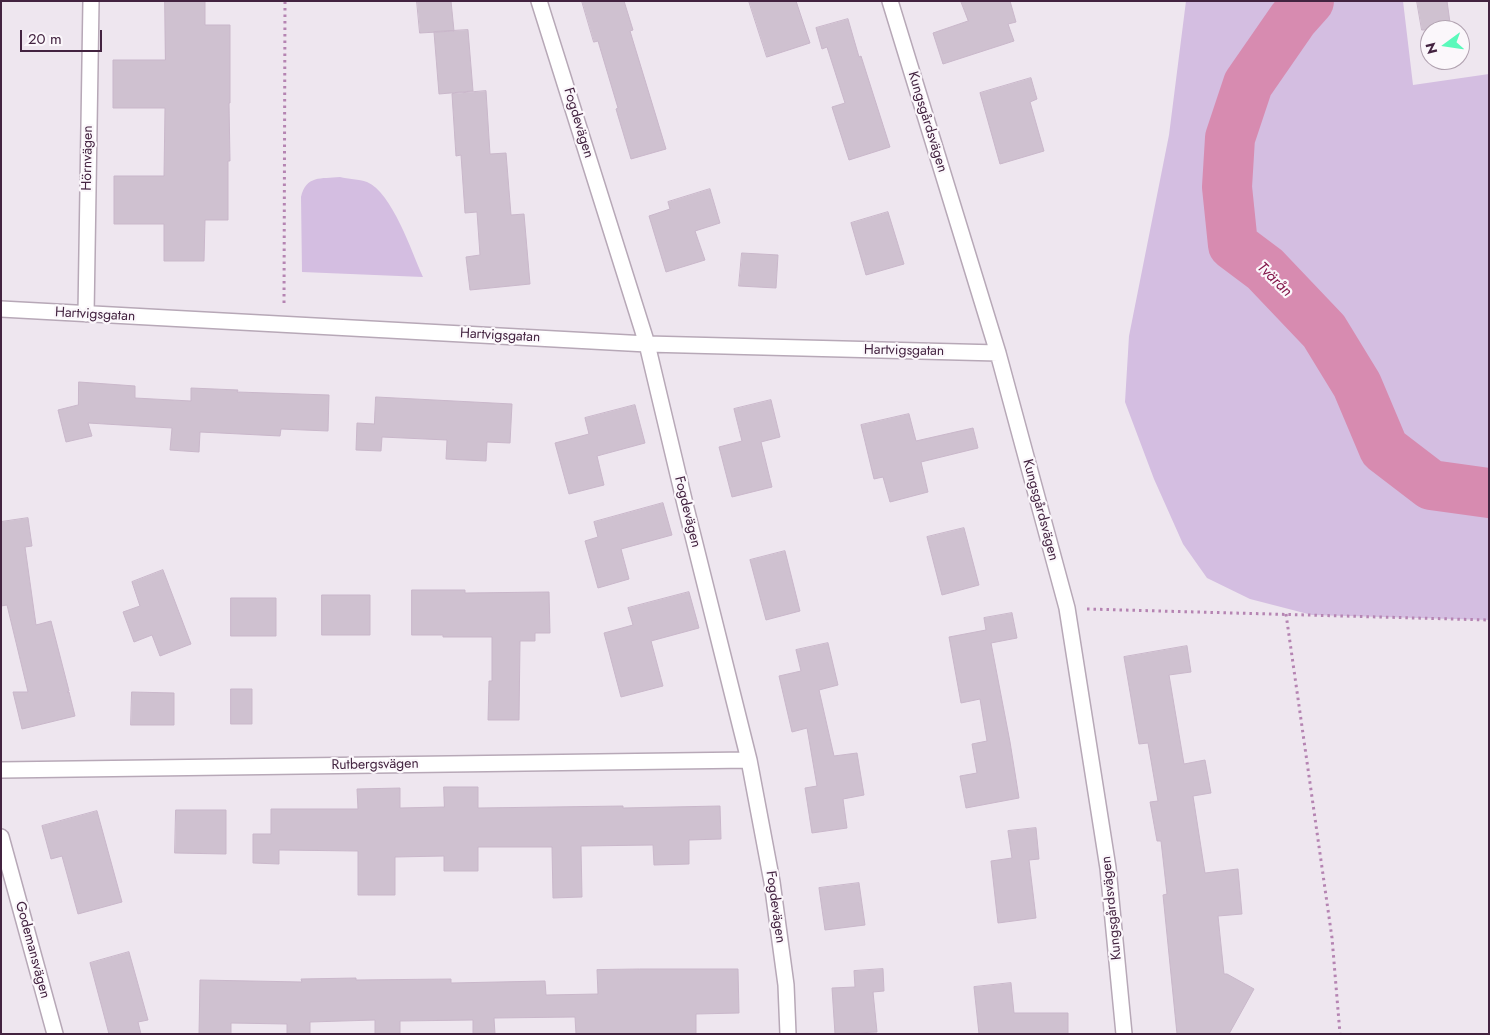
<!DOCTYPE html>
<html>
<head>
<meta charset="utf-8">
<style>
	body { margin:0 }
	#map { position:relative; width:1490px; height:1035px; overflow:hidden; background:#eee6ef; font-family:Jost,sans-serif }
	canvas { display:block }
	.frame { position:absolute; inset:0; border:2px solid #432340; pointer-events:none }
	.north { position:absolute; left:1420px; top:20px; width:50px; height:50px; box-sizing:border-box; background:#fbf7fb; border:1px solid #b1a2b0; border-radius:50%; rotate:256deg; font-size:14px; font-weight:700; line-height:20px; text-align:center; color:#432340 }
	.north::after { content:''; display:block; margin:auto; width:18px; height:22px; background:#5af9bb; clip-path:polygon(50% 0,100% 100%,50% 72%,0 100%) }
	.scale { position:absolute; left:20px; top:30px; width:82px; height:22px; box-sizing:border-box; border:2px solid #432340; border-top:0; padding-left:6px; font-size:15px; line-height:18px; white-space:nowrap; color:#432340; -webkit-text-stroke:4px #fbf7fb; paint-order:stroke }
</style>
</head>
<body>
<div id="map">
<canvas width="1490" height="1035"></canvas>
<div class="frame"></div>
<div class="north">N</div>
<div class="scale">20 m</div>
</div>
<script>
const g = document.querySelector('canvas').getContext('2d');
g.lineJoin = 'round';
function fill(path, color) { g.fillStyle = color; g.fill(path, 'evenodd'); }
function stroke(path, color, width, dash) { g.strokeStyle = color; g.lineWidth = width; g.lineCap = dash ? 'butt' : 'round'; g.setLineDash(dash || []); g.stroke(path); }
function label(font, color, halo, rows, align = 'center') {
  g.font = font + ' Jost,sans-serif'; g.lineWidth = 4.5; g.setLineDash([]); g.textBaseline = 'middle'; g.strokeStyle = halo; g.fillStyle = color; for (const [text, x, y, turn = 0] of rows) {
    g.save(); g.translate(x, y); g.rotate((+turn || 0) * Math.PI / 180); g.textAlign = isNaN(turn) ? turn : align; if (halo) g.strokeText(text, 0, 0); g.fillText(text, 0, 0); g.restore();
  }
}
fill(new Path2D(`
	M 1186,1 L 1403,1 L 1413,85 L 1489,74 L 1489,620 L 1312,615 L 1250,599 L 1207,578 L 1183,544 L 1154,479 L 1125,402 L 1129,336 L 1169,135 Z
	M 340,177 C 348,179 359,179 367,182 C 392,192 412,253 423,277 L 302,272 L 301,197 C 306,175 321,179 340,177 Z`), '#d4bee1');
stroke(new Path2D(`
	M 1309,1 L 1293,19 L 1248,84 L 1230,138 L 1227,187 L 1233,245 L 1265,269 L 1324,331 L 1357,385 L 1384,449 L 1431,485 L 1489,493`), '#d78bb0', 50);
const building = new Path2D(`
	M 165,1 L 205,1 L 205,25 L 230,25 L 230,103 L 229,103 L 230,161 L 228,161 L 228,220 L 205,220 L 204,261 L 164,261 L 164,224 L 114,224 L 114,176 L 164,176 L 165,108 L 113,108 L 113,60 L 165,60 Z
	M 417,1 L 451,1 L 454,31 L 420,33 Z
	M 582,1 L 624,1 L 633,30 L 630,31 L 666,149 L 631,159 L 616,109 L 618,108 L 598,41 L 594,42 Z
	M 749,1 L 796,1 L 810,43 L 767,57 Z
	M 961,1 L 1010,1 L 1016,22 L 1008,24 L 1014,41 L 943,64 L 933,33 L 968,21 Z
	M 1417,1 L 1447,1 L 1451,30 L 1422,30 Z
	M 848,19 L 859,57 L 861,56 L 890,147 L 849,160 L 832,107 L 845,103 L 827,47 L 822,49 L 816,28 Z
	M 468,30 L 473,91 L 439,94 L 434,32 Z
	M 1031,78 L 1037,99 L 1030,102 L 1044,151 L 1000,164 L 980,93 Z
	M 486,91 L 490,154 L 506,153 L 511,215 L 524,214 L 530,284 L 470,290 L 466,257 L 480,255 L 477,212 L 465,213 L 461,155 L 456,156 L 452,94 Z
	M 710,189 L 720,223 L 695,231 L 705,260 L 666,272 L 649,216 L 670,209 L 668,202 Z
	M 888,212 L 904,264 L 866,275 L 851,223 Z
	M 742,253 L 778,255 L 776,288 L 739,286 Z
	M 79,382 L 135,386 L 135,398 L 191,401 L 191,388 L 238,390 L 237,392 L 329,395 L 328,431 L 281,429 L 280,436 L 200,432 L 199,452 L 170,450 L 172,428 L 88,423 L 92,436 L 66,442 L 58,410 L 78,405 Z
	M 376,397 L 512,404 L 510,443 L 487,442 L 486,461 L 446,459 L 447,440 L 382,437 L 381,451 L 356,450 L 357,423 L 374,424 Z
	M 771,400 L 780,437 L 761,442 L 772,487 L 732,497 L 719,447 L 742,441 L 734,409 Z
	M 635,405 L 645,443 L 597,456 L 604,485 L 569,494 L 555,443 L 589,434 L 585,418 Z
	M 909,414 L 916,441 L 973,428 L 978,448 L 921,462 L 928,492 L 890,502 L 883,477 L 874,479 L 861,425 Z
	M 663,503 L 672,535 L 621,549 L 629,579 L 598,588 L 585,541 L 598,537 L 594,522 Z
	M 28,518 L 32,546 L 25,547 L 36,625 L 51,621 L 69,691 L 67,692 L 69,692 L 75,716 L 22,729 L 13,692 L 28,692 L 7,605 L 1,606 L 1,522 Z
	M 964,528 L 979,585 L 942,595 L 927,537 Z
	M 785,551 L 800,611 L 766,620 L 750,560 Z
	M 163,570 L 191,644 L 160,656 L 152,635 L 134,642 L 123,612 L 140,606 L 132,582 Z
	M 412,590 L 465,590 L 465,593 L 549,592 L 550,633 L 535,633 L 535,641 L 520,641 L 519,720 L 488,720 L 489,681 L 492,681 L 492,637 L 443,637 L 443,635 L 412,635 Z
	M 689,592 L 699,628 L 651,641 L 663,686 L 621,697 L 604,633 L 633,625 L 628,608 Z
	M 322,595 L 370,595 L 370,635 L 322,635 Z
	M 231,598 L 276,598 L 276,636 L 231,636 Z
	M 1012,613 L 1017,638 L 991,643 L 1010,742 L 1019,798 L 966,808 L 960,776 L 977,773 L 972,744 L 987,741 L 980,699 L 961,703 L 949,637 L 986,630 L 984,618 Z
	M 828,643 L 838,685 L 819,690 L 834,756 L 857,753 L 864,795 L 843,799 L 847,828 L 812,833 L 805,788 L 817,786 L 807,728 L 792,732 L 779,676 L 801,671 L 796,650 Z
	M 1187,646 L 1191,672 L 1169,675 L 1184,764 L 1205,760 L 1211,793 L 1193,796 L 1205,873 L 1238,869 L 1242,914 L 1218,916 L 1224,974 L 1227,974 L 1254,989 L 1229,1034 L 1177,1034 L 1163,895 L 1167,894 L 1161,841 L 1157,841 L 1150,802 L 1158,801 L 1148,743 L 1139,744 L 1124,657 Z
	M 231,689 L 252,689 L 252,724 L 231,724 Z
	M 132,692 L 174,693 L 174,725 L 131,725 Z
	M 444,787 L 478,787 L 478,808 L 623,806 L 623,808 L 720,806 L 721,839 L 689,840 L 689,864 L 654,865 L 653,845 L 581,846 L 582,897 L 553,898 L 552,847 L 478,847 L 478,871 L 444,871 L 444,856 L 395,857 L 395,895 L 358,895 L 358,851 L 279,850 L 279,864 L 253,863 L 253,834 L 271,834 L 271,809 L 358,809 L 357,789 L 400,788 L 400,808 L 444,807 Z
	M 176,810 L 226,810 L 226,854 L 175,853 Z
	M 97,811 L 122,902 L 78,914 L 62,856 L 51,859 L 42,826 Z
	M 1036,828 L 1039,859 L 1029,860 L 1036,918 L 998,923 L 991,861 L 1012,858 L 1008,831 Z
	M 859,883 L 865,925 L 825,930 L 819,888 Z
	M 129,952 L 148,1020 L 138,1022 L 141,1034 L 109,1034 L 90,963 Z
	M 640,969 L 738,969 L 739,1013 L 696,1014 L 696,1034 L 576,1034 L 575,1017 L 494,1018 L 495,1034 L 473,1034 L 473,1020 L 400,1021 L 400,1034 L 375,1034 L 375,1020 L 310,1022 L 310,1034 L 287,1034 L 287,1024 L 231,1023 L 231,1034 L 199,1034 L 200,980 L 302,982 L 301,979 L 356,978 L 356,980 L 451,979 L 451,983 L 545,981 L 546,995 L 598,994 L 597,970 Z
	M 883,969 L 884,991 L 873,992 L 877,1032 L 835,1034 L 832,988 L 855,987 L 854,971 Z
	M 1011,983 L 1014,1013 L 1068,1013 L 1068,1034 L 979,1034 L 974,987 Z`);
fill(building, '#cfc1d0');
stroke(building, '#c9b7ca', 1);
const minor = new Path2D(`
	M 539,1 L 647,344 L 686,508 L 749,760 L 772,882 L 786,985 L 788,1034
	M 890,1 L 998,353 L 1067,608 L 1108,868 L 1124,1034
	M 1,309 L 647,344 L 998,353
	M 86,314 L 91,1
	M 1,770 L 749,760
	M 1,837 L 55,1034`);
stroke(minor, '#b7a8b7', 18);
stroke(new Path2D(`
	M 284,303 L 285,1
	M 1087,609 L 1489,620
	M 1286,614 L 1332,938 L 1340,1034`), '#b584b2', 3, [2.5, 4]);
stroke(minor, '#fff', 15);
label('14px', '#432340', '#fbf7fb', [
	["Kungsgårdsvägen",927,122,73],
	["Fogdevägen",578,123,73],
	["Hörnvägen",88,158,-89],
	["Hartvigsgatan",95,315,3],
	["Hartvigsgatan",500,336,3],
	["Hartvigsgatan",904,351,1],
	["Kungsgårdsvägen",1040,510,75],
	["Fogdevägen",687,512,76],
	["Rutbergsvägen",375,765,-1],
	["Fogdevägen",775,907,82],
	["Kungsgårdsvägen",1112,908,-96],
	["Godemansvägen",32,950,75]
]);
label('italic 15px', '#84184b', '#fbf7fb', [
	["Tvärån",1274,280,44]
]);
</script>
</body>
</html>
